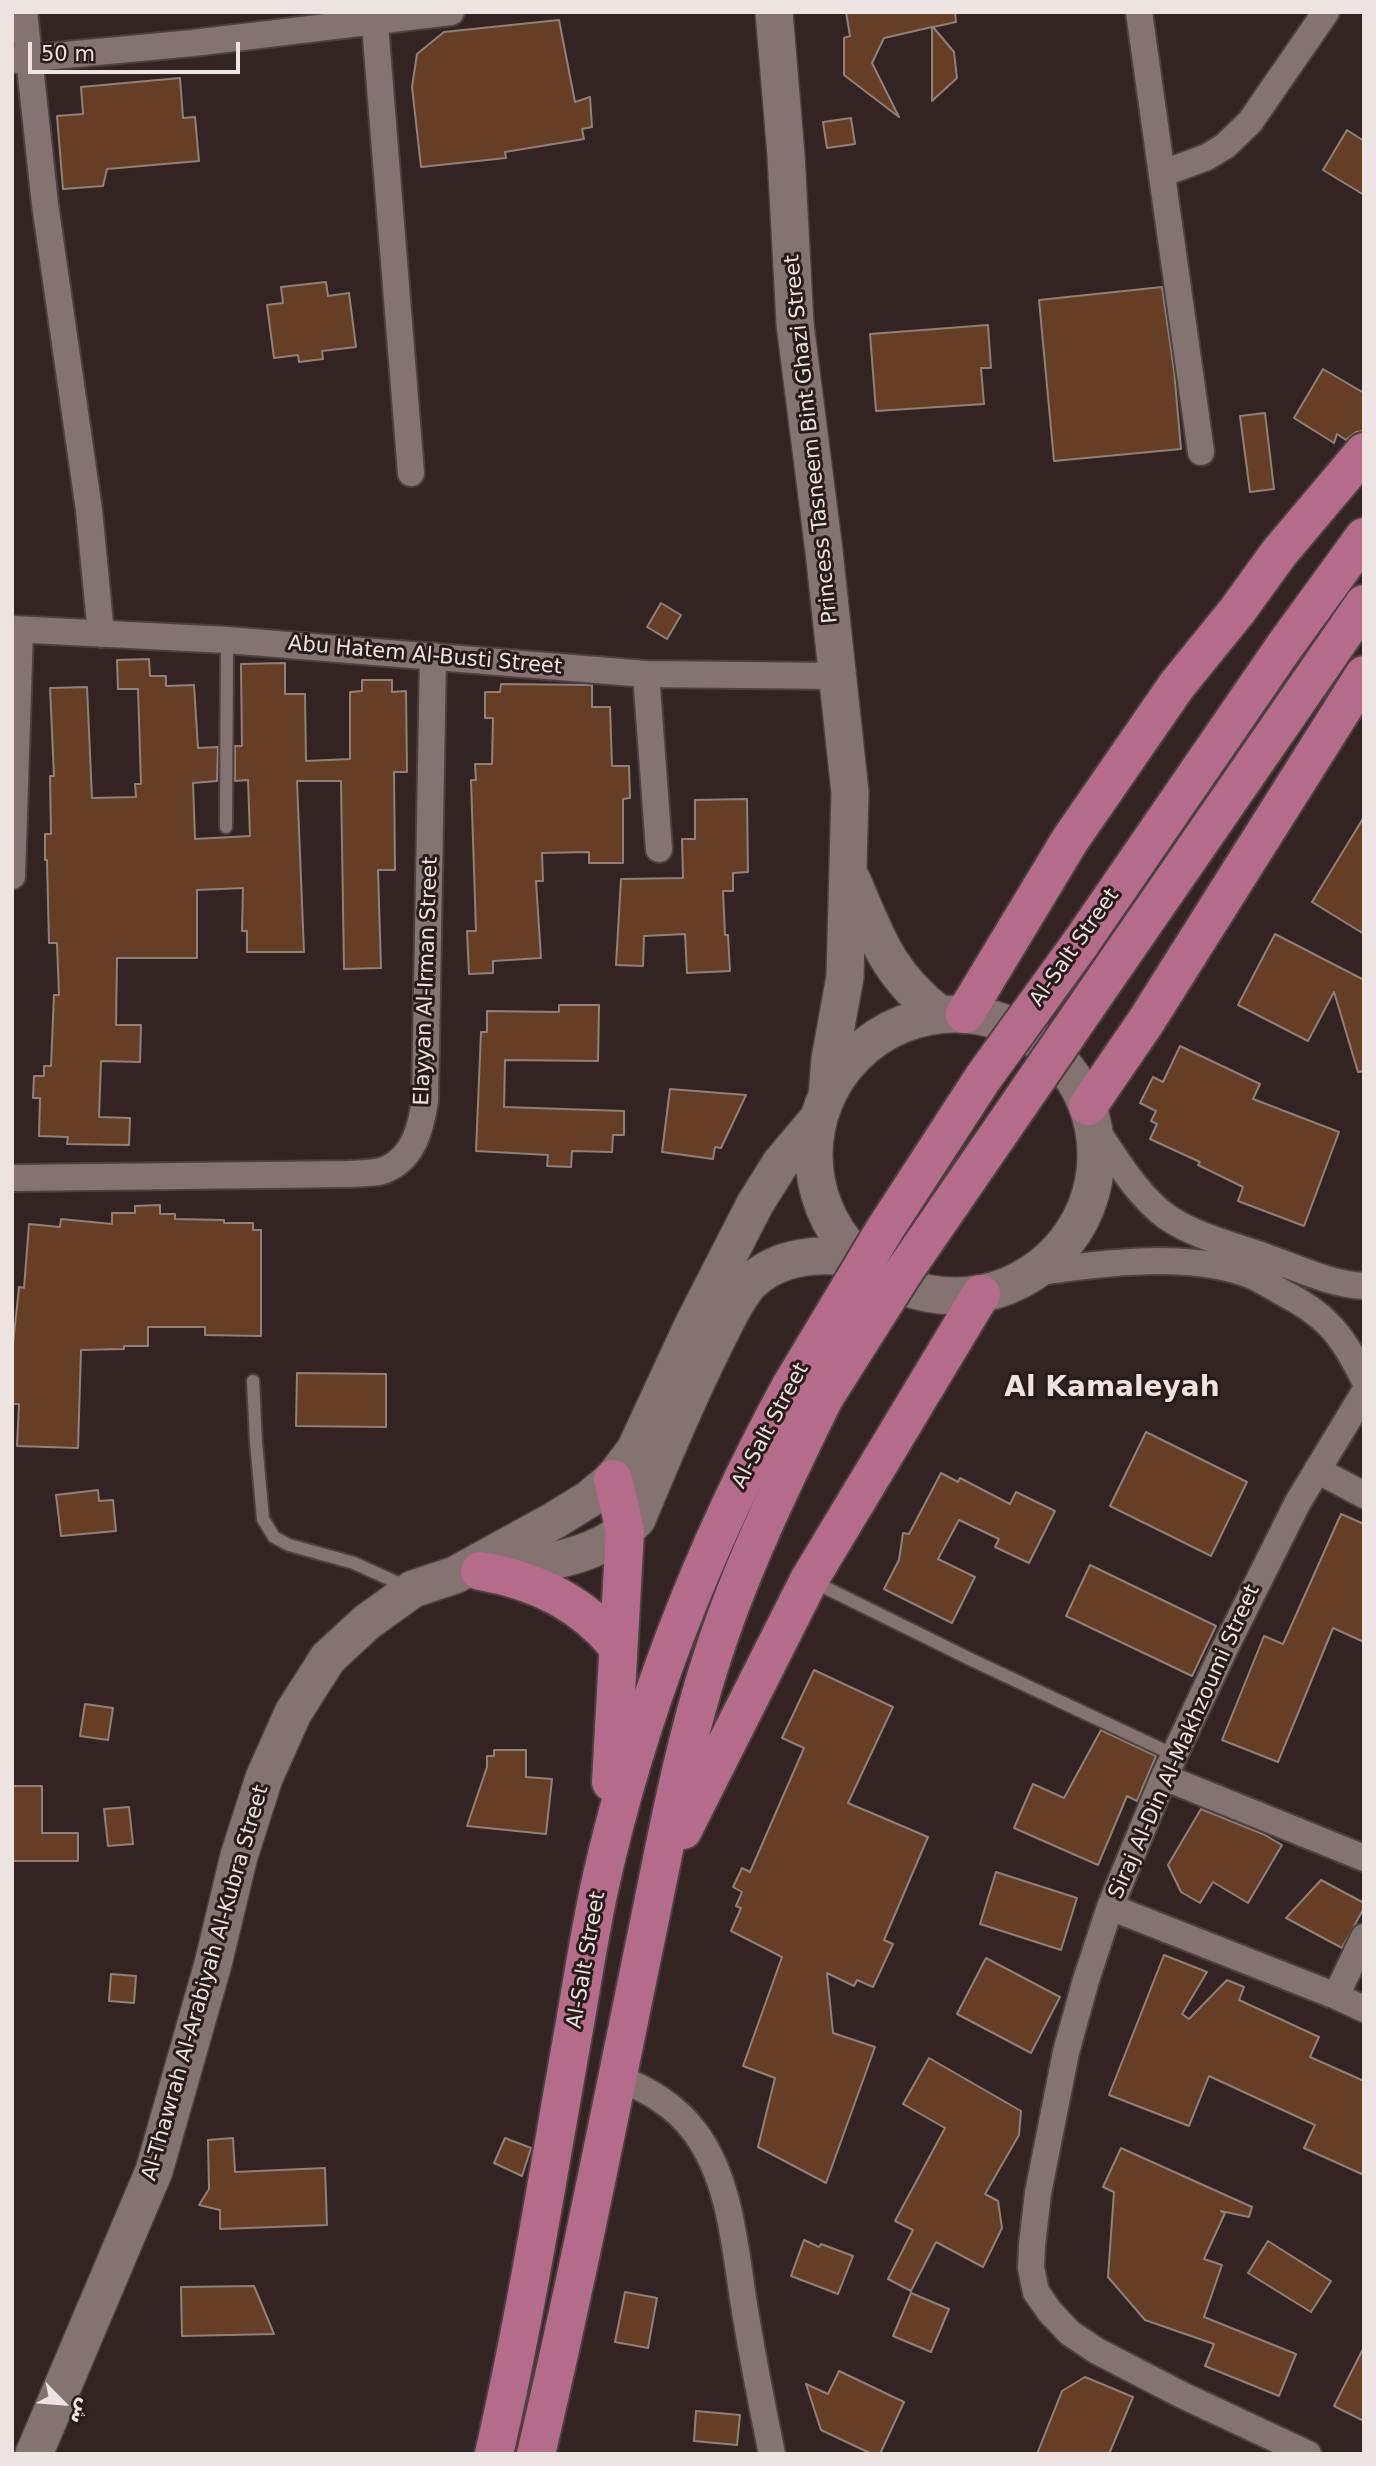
<!DOCTYPE html>
<html>
<head>
<meta charset="utf-8">
<style>
	body { margin:0 }
	#map { position:relative; width:1376px; height:2466px; overflow:hidden; background:#332423; font-family:"DejaVu Sans",Cairo,sans-serif }
	canvas { display:block }
	.frame { position:absolute; inset:0; border:14px solid #ede3e2; pointer-events:none }
	.north { position:absolute; left:28px; top:2368px; width:70px; height:70px; -webkit-text-stroke:5px #291b1a; paint-order:stroke; rotate:115deg; font-size:19px; font-weight:700; line-height:28px; text-align:center; color:#ede3e2 }
	.north::after { content:''; display:block; margin:auto; width:24px; height:32px; background:#ede3e2; clip-path:polygon(50% 0,100% 100%,50% 72%,0 100%) }
	.scale { position:absolute; left:28px; top:42px; width:212px; height:32px; box-sizing:border-box; border:4px solid #ede3e2; border-top:0; padding-left:9px; font-size:21px; line-height:24px; white-space:nowrap; color:#ede3e2; -webkit-text-stroke:5px #291b1a; paint-order:stroke }
</style>
</head>
<body>
<div id="map">
<canvas width="1376" height="2466"></canvas>
<div class="frame"></div>
<div class="north">ش</div>
<div class="scale">50 m</div>
</div>
<script>
const g = document.querySelector('canvas').getContext('2d');
g.lineJoin = 'round';
function fill(path, color) { g.fillStyle = color; g.fill(path, 'evenodd'); }
function stroke(path, color, width, dash) { g.strokeStyle = color; g.lineWidth = width; g.lineCap = dash ? 'butt' : 'round'; g.setLineDash(dash || []); g.stroke(path); }
function label(font, color, halo, rows, align = 'center') {
  g.font = font + ' "DejaVu Sans",sans-serif'; g.lineWidth = 6; g.setLineDash([]); g.textBaseline = 'middle'; g.strokeStyle = halo; g.fillStyle = color; for (const [text, x, y, turn = 0] of rows) {
    g.save(); g.translate(x, y); g.rotate((+turn || 0) * Math.PI / 180); g.textAlign = isNaN(turn) ? turn : align; if (halo) g.strokeText(text, 0, 0); g.fillText(text, 0, 0); g.restore();
  }
}
const building = new Path2D(`
	M 846,12 L 955,12 L 956,22 L 933,27 L 954,52 L 957,78 L 932,101 L 932,27 L 884,38 L 872,63 L 899,117 L 844,75 L 844,38 L 850,36 Z
	M 559,20 L 575,102 L 590,97 L 592,127 L 582,129 L 584,139 L 505,152 L 506,158 L 421,167 L 412,87 L 417,54 L 444,32 Z
	M 180,78 L 183,118 L 195,117 L 199,161 L 107,169 L 103,186 L 63,189 L 57,116 L 83,114 L 81,87 Z
	M 851,118 L 855,144 L 827,148 L 823,122 Z
	M 1347,130 L 1364,141 L 1364,195 L 1323,170 Z
	M 326,282 L 328,296 L 349,293 L 356,347 L 322,351 L 323,359 L 299,362 L 298,355 L 274,358 L 267,305 L 283,303 L 281,287 Z
	M 1162,287 L 1174,370 L 1181,449 L 1054,461 L 1039,300 Z
	M 988,325 L 991,368 L 981,368 L 984,404 L 876,411 L 870,334 Z
	M 1323,369 L 1364,393 L 1364,431 L 1356,432 L 1346,440 L 1337,434 L 1334,443 L 1294,418 Z
	M 1265,413 L 1274,489 L 1250,492 L 1240,416 Z
	M 661,603 L 681,615 L 667,639 L 647,627 Z
	M 149,659 L 150,676 L 166,676 L 166,686 L 194,685 L 198,748 L 218,747 L 217,781 L 193,783 L 195,839 L 250,836 L 248,780 L 235,781 L 235,746 L 242,746 L 241,664 L 285,663 L 285,694 L 305,694 L 306,761 L 350,759 L 350,692 L 362,691 L 362,680 L 392,680 L 392,692 L 406,691 L 407,772 L 394,772 L 395,870 L 378,870 L 381,968 L 344,969 L 341,781 L 297,781 L 304,952 L 247,952 L 247,931 L 242,931 L 243,888 L 197,890 L 197,958 L 117,958 L 116,1025 L 141,1025 L 140,1062 L 101,1061 L 99,1117 L 130,1118 L 129,1145 L 67,1144 L 68,1137 L 39,1136 L 40,1098 L 33,1098 L 34,1076 L 44,1076 L 44,1066 L 51,1066 L 54,995 L 59,995 L 57,943 L 49,943 L 47,860 L 45,860 L 45,834 L 51,834 L 50,776 L 54,776 L 50,688 L 87,687 L 92,798 L 136,797 L 135,784 L 141,784 L 138,689 L 118,689 L 117,660 Z
	M 501,684 L 592,685 L 592,707 L 610,707 L 612,766 L 629,766 L 630,798 L 623,799 L 623,863 L 589,863 L 589,852 L 542,853 L 543,881 L 536,881 L 541,958 L 493,961 L 493,973 L 469,974 L 467,931 L 476,931 L 471,780 L 476,780 L 475,764 L 492,764 L 493,718 L 485,718 L 485,692 L 500,692 Z
	M 747,799 L 748,872 L 733,873 L 733,891 L 723,891 L 725,935 L 728,935 L 730,971 L 687,973 L 685,934 L 644,936 L 643,966 L 616,965 L 621,879 L 683,878 L 682,839 L 695,839 L 695,800 Z
	M 1364,817 L 1364,934 L 1312,902 Z
	M 1275,934 L 1364,980 L 1364,1071 L 1358,1072 L 1334,992 L 1308,1041 L 1238,1005 Z
	M 559,1005 L 599,1005 L 598,1061 L 505,1060 L 504,1107 L 624,1111 L 624,1135 L 613,1135 L 612,1152 L 572,1151 L 571,1167 L 547,1166 L 548,1155 L 476,1151 L 481,1032 L 487,1032 L 487,1011 L 559,1012 Z
	M 1180,1046 L 1260,1084 L 1253,1099 L 1339,1132 L 1304,1226 L 1238,1201 L 1243,1187 L 1198,1165 L 1200,1162 L 1150,1139 L 1157,1124 L 1151,1121 L 1156,1111 L 1140,1103 L 1153,1077 L 1163,1082 Z
	M 670,1089 L 746,1095 L 721,1148 L 715,1147 L 713,1159 L 662,1152 Z
	M 160,1205 L 160,1214 L 175,1214 L 175,1219 L 224,1220 L 224,1223 L 253,1223 L 253,1230 L 261,1230 L 261,1336 L 205,1335 L 205,1327 L 148,1327 L 148,1346 L 124,1346 L 124,1349 L 81,1350 L 78,1448 L 17,1446 L 19,1404 L 12,1404 L 12,1354 L 19,1287 L 24,1288 L 29,1224 L 60,1227 L 61,1219 L 112,1224 L 112,1213 L 135,1213 L 135,1206 Z
	M 297,1373 L 386,1374 L 386,1427 L 296,1426 Z
	M 1146,1432 L 1247,1482 L 1211,1556 L 1110,1506 Z
	M 941,1473 L 958,1482 L 960,1478 L 1010,1504 L 1016,1492 L 1055,1511 L 1029,1563 L 995,1547 L 999,1539 L 959,1520 L 938,1559 L 975,1577 L 952,1623 L 884,1589 L 899,1560 L 903,1533 L 909,1534 Z
	M 98,1490 L 99,1501 L 113,1500 L 116,1531 L 61,1536 L 56,1495 Z
	M 1341,1514 L 1364,1524 L 1364,1642 L 1333,1628 L 1278,1762 L 1222,1740 L 1264,1636 L 1283,1644 Z
	M 1090,1565 L 1216,1626 L 1192,1676 L 1066,1616 Z
	M 814,1670 L 893,1707 L 848,1803 L 928,1837 L 884,1940 L 893,1944 L 873,1987 L 857,1980 L 854,1986 L 827,1973 L 833,2033 L 875,2047 L 826,2183 L 758,2147 L 775,2078 L 743,2066 L 782,1957 L 731,1931 L 741,1908 L 736,1906 L 742,1892 L 733,1887 L 742,1868 L 750,1872 L 804,1748 L 782,1738 Z
	M 85,1704 L 113,1708 L 108,1740 L 80,1736 Z
	M 1101,1730 L 1156,1756 L 1137,1801 L 1127,1796 L 1098,1865 L 1014,1828 L 1033,1784 L 1064,1798 Z
	M 494,1750 L 526,1750 L 526,1777 L 552,1779 L 546,1834 L 467,1826 L 487,1767 L 487,1756 L 494,1756 Z
	M 12,1786 L 42,1786 L 42,1833 L 78,1833 L 78,1861 L 12,1861 Z
	M 129,1807 L 133,1844 L 108,1846 L 104,1809 Z
	M 1201,1809 L 1263,1834 L 1282,1845 L 1248,1903 L 1213,1882 L 1200,1903 L 1181,1892 L 1168,1865 Z
	M 996,1872 L 1077,1898 L 1061,1950 L 980,1924 Z
	M 1321,1880 L 1364,1903 L 1364,1908 L 1342,1948 L 1286,1918 Z
	M 1164,1955 L 1207,1972 L 1182,2014 L 1189,2019 L 1227,1980 L 1244,1987 L 1239,2000 L 1319,2037 L 1310,2057 L 1364,2081 L 1364,2175 L 1304,2148 L 1315,2125 L 1209,2076 L 1189,2126 L 1109,2095 Z
	M 986,1958 L 1060,1997 L 1031,2053 L 957,2014 Z
	M 111,1974 L 136,1976 L 134,2003 L 109,2001 Z
	M 929,2058 L 1021,2111 L 1019,2135 L 985,2194 L 998,2201 L 1002,2228 L 983,2267 L 936,2242 L 911,2291 L 888,2279 L 913,2230 L 895,2221 L 945,2128 L 903,2104 Z
	M 233,2138 L 235,2172 L 325,2168 L 327,2225 L 220,2229 L 220,2210 L 199,2205 L 209,2189 L 208,2140 Z
	M 505,2138 L 531,2148 L 522,2176 L 494,2163 Z
	M 1121,2148 L 1252,2207 L 1249,2217 L 1221,2211 L 1225,2213 L 1204,2259 L 1222,2265 L 1204,2317 L 1296,2354 L 1279,2396 L 1205,2366 L 1214,2344 L 1145,2320 L 1108,2277 L 1114,2192 L 1103,2187 Z
	M 804,2240 L 819,2247 L 821,2244 L 853,2256 L 838,2294 L 791,2276 Z
	M 1268,2241 L 1331,2281 L 1311,2312 L 1248,2273 Z
	M 254,2286 L 274,2334 L 182,2336 L 181,2287 Z
	M 625,2292 L 657,2298 L 648,2348 L 615,2342 Z
	M 911,2293 L 949,2309 L 931,2352 L 893,2336 Z
	M 1364,2347 L 1364,2421 L 1334,2406 Z
	M 839,2371 L 904,2402 L 880,2454 L 872,2454 L 821,2430 L 806,2384 L 828,2394 Z
	M 1085,2377 L 1133,2397 L 1109,2454 L 1037,2454 L 1062,2391 Z
	M 696,2411 L 740,2415 L 737,2445 L 694,2441 Z`);
fill(building, '#663d25');
stroke(building, '#908178', 2);
const lane = new Path2D(`
	M 226,827 L 227,640
	M 253,1381 L 256,1442 L 263,1519 L 274,1537 L 289,1545 L 354,1563 L 409,1588
	M 812,1581 L 972,1660 L 1174,1755`);
const street = new Path2D(`
	M 24,12 L 45,204 L 89,510 L 101,634
	M 374,12 L 411,473
	M 1139,12 L 1201,452
	M 12,60 L 193,43 L 451,12
	M 1164,173 L 1207,157 L 1225,146 L 1250,122 L 1326,12
	M 12,629 L 227,640 L 646,674 L 837,676
	M 646,674 L 659,849
	M 12,876 L 20,630
	M 1093,1125 C 1113,1154 1137,1196 1167,1217 C 1196,1237 1234,1245 1266,1257 C 1298,1268 1329,1284 1364,1286
	M 12,1178 L 349,1174 C 360,1173 377,1174 387,1169 C 414,1157 421,1127 425,1101 L 433,656
	M 1033,1273 C 1099,1263 1195,1250 1257,1278 C 1267,1283 1276,1289 1285,1294 C 1301,1302 1317,1312 1329,1325 C 1344,1340 1354,1360 1364,1379
	M 1317,1470 L 1364,1495
	M 1164,1777 L 1364,1858
	M 1110,1907 L 1336,1996 L 1364,2009
	M 1336,1996 L 1364,1937
	M 617,2077 C 648,2090 675,2105 695,2132 C 732,2182 735,2252 745,2311 C 753,2359 762,2406 772,2454
	M 1308,2454 L 1182,2395 L 1097,2351 L 1070,2333 L 1050,2312 L 1036,2292 L 1031,2268 L 1032,2245 L 1038,2193 L 1066,2052 L 1086,1980 L 1110,1907 L 1164,1777 L 1224,1650 L 1298,1502 L 1364,1393`);
const secondary = new Path2D(`
	M 774,12 L 786,155 L 795,324 L 824,551 L 850,792 L 845,977 L 830,1059 L 827,1096
	M 852,880 C 877,938 887,973 939,1014
	M814 1155a141 141 0 1 1 282 0a141 141 0 1 1-282 0Z
	M 481,1571 C 535,1564 597,1561 637,1519 C 663,1457 688,1397 718,1337 C 727,1320 737,1296 751,1282 C 779,1255 822,1253 858,1258
	M 34,2454 L 154,2171 L 213,1964 L 239,1856 L 264,1778 L 293,1713 L 328,1658 L 367,1622 L 413,1589 L 455,1575 L 555,1520 L 589,1499 L 613,1479 L 635,1450 L 693,1325 L 755,1204 L 780,1164 L 818,1119`);
const primary = new Path2D(`
	M 1080,944 L 1284,647 L 1364,537
	M 1119,959 L 1364,604
	M 965,1014 L 1070,840 L 1177,685 L 1237,611 L 1279,553 L 1364,452
	M 1088,1106 L 1145,1023 L 1364,675
	M 480,1571 C 534,1580 582,1602 617,1646
	M 611,1782 L 625,1531 L 613,1479
	M 683,1830 L 809,1580 L 981,1294
	M 494,2454 C 527,2311 549,2167 575,2023 C 583,1977 590,1931 600,1885 C 639,1710 706,1541 792,1384
	M 536,2454 C 575,2289 608,2123 642,1957 C 663,1858 680,1757 711,1661 C 740,1570 782,1484 824,1398`);
stroke(lane, '#4d4040', 16);
stroke(street, '#4d4040', 30);
stroke(secondary, '#4d4040', 40);
stroke(primary, '#4d4040', 42);
stroke(lane, '#857372', 12);
stroke(street, '#857372', 26);
stroke(secondary, '#857372', 37);
stroke(primary, '#b56c8a', 38);
const primaryBridge = new Path2D(`
	M 792,1384 L 885,1229 L 983,1078 L 1080,944
	M 824,1398 L 903,1273 L 1119,959`);
stroke(primaryBridge, '#4d4040', 42, []);
stroke(primaryBridge, '#b56c8a', 38);
label('21px', '#ede3e2', '#291b1a', [
	["Princess Tasneem Bint Ghazi Street",812,439,-96],
	["Abu Hatem Al-Busti Street",425,656,5],
	["Al-Salt Street",1075,948,-55],
	["Elayyan Al-Irman Street",427,981,-88],
	["Al-Salt Street",771,1426,-62],
	["Siraj Al-Din Al-Makhzoumi Street",1185,1742,-66],
	["Al-Salt Street",587,1960,-80],
	["Al-Thawrah Al-Arabiyah Al-Kubra Street",206,1983,-74]
]);
label('bold 28px', '#ede3e2', '#291b1a', [
	["Al Kamaleyah",1112,1389]
]);
</script>
</body>
</html>
